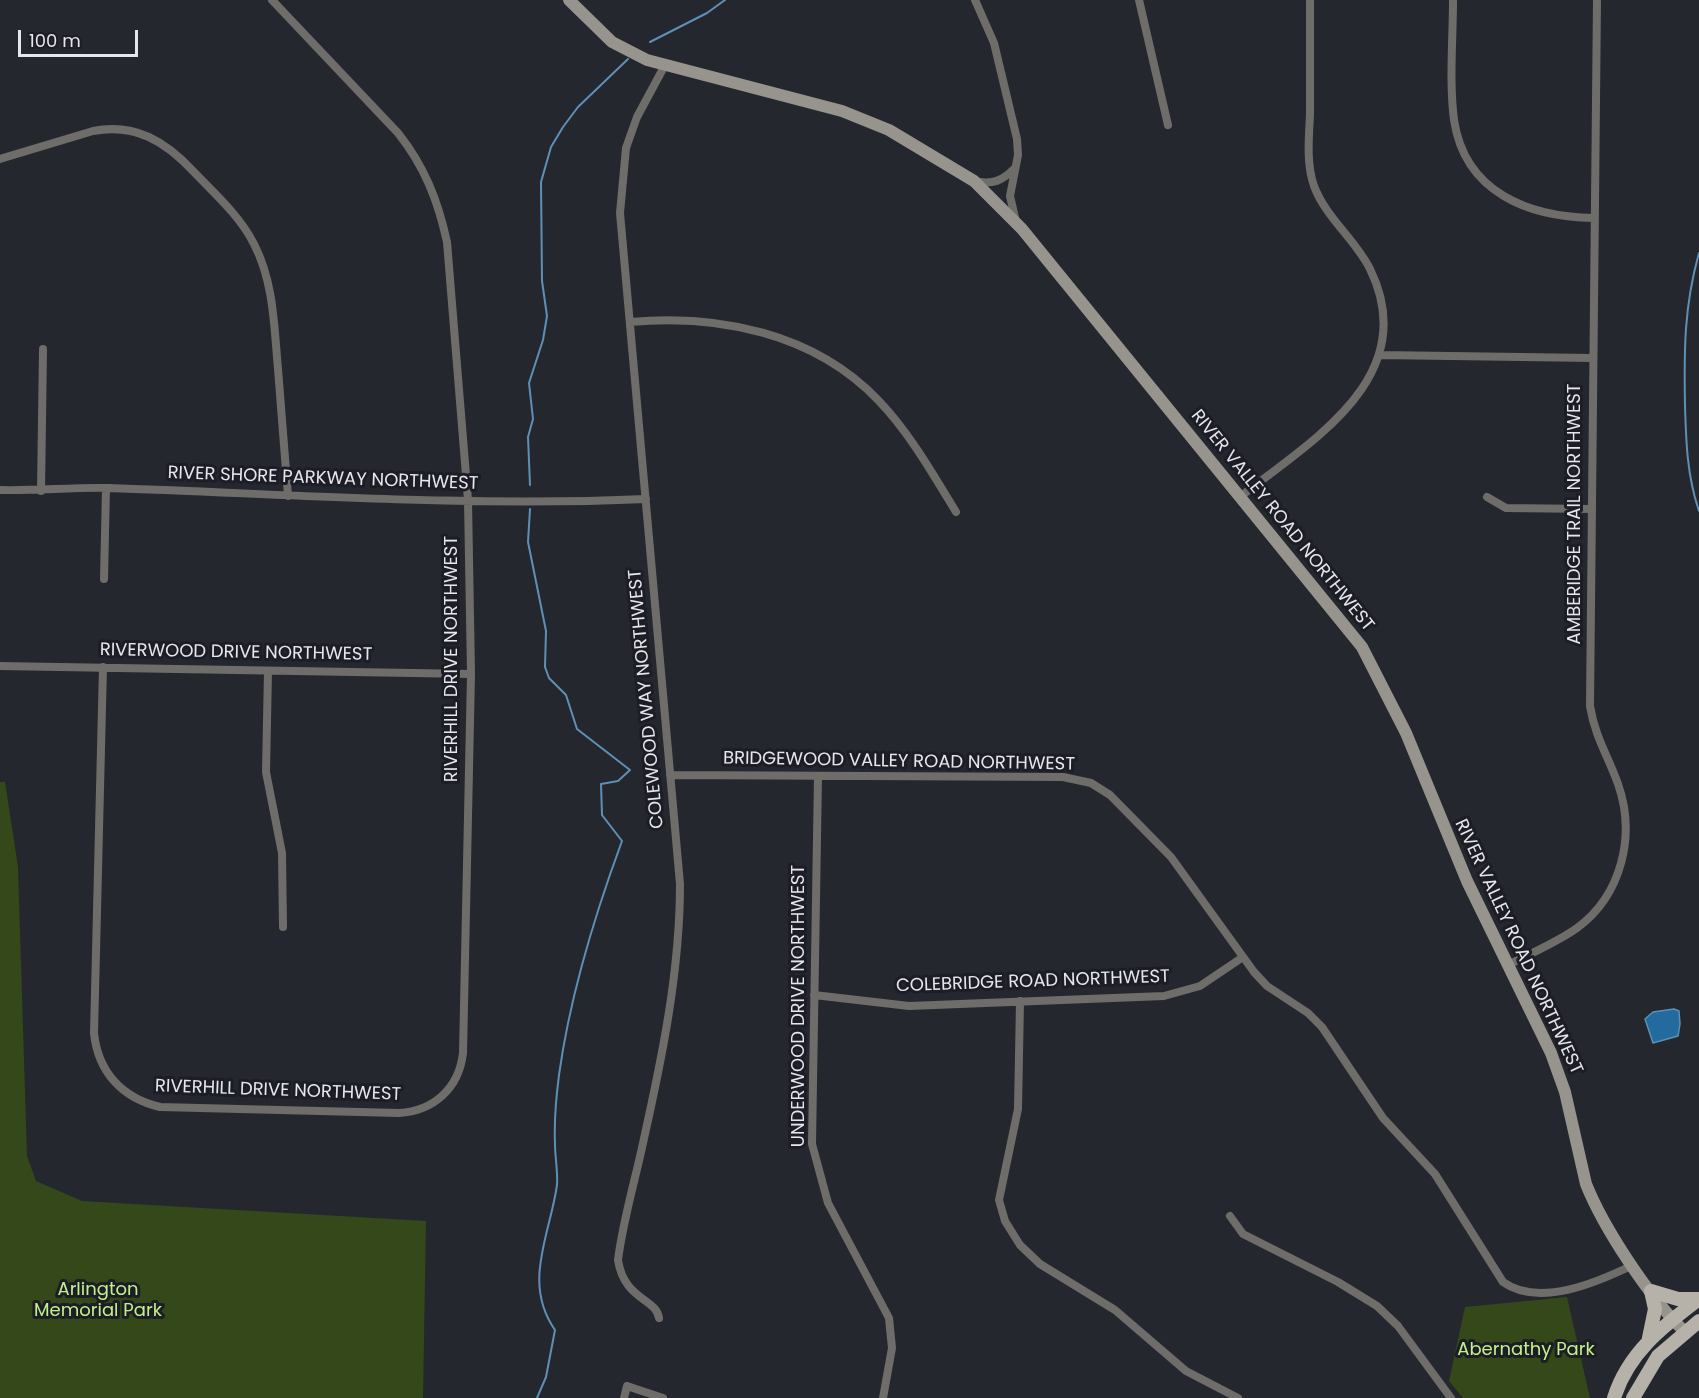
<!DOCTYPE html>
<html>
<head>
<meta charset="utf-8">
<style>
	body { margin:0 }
	#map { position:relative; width:1699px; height:1398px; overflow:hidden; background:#25272f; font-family:Poppins,sans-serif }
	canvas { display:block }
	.scale { position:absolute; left:18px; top:30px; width:120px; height:27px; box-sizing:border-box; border:3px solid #e6e7ed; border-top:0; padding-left:8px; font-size:18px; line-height:21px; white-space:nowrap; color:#e6e7ed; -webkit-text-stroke:4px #1c1d25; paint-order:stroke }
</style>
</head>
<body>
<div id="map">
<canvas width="1699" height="1398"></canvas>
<div class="scale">100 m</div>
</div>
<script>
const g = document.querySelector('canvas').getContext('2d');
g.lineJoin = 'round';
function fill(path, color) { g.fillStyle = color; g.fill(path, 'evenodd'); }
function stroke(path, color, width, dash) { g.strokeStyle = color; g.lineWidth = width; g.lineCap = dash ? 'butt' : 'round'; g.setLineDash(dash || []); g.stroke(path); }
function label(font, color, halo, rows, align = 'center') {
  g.font = font + ' Poppins,sans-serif'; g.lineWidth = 6; g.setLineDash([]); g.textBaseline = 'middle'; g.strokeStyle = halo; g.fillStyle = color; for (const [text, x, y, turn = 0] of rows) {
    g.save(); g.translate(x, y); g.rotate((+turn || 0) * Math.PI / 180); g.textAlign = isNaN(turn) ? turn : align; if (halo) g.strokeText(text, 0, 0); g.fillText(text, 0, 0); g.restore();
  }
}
fill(new Path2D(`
	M 0,782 L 5,782 L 18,867 L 27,1156 L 36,1181 L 82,1201 L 426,1221 L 423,1398 L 0,1398 Z
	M 1567,1297 L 1590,1398 L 1463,1398 L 1449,1381 L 1465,1307 Z`), '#34481a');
const water = new Path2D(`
	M 1674,1009 L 1679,1011 L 1680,1024 L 1678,1036 L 1653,1043 L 1645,1019 L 1653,1012 Z`);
fill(water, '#236a9e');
stroke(water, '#5e90b6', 1.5);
stroke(new Path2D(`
	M 650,42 L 707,13 L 725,0
	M 1699,253 C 1684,306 1684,351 1685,405 C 1686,441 1687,476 1699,511
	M 530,485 L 528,437 L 533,419 L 529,383 L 543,340 L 547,316 L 542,281 L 541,182 L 551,147 L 563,127 L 578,107 L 628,59
	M 530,509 L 528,542 L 546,631 L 545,667 L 549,678 L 566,695 L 577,729 L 630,770 L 618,781 L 601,784 L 602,815 L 622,841 C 594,917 570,995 559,1075 C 556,1098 554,1121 555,1144 C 555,1157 558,1172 557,1185 C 550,1235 522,1283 555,1330 L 546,1377 L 537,1398`), '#5e90b6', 2);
stroke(new Path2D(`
	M 975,0 L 994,43 L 1017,139 L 1018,155 L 1010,196 L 1016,222
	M 1139,0 L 1168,125
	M 1453,0 C 1453,39 1449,81 1454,120 C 1465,193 1529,217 1594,218
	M 0,159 L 93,131 C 135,123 165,141 193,171 C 215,194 240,216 254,244 C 274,283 274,326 278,369 C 281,411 285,454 288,496
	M 974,181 C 993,185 1002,181 1015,168
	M 630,322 C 719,314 814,333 878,400 C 909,432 933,474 956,512
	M 1379,355 L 1592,358
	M 0,490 C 36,491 73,487 109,488 C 288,494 467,507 646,499
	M 41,491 L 43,349
	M 1240,497 C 1311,441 1423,377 1370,269 C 1355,239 1326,218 1314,186 C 1306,163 1309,137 1310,114 C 1310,76 1310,38 1310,0
	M 1487,497 L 1506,508 L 1591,509
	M 104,579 L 106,488
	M 0,666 L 471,674
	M 103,667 L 94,1033 C 98,1072 122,1098 160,1107 L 399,1113 C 434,1111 459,1088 463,1053 L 471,674 L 468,500 L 447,242 C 438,201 425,167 398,133 L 272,0
	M 268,671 L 266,772 L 282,853 L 283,927
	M 670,775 L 1063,777 L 1091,783 L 1110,795 L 1171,857 L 1254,972 L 1267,986 L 1308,1013 L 1322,1027 L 1383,1118 L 1435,1174 L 1503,1282 C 1539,1308 1598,1282 1633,1265
	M 818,776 L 812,1144 L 828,1203 L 889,1318 L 892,1348 L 883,1398
	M 1508,965 C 1531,953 1556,943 1577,928 C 1622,895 1636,835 1618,784 C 1608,756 1595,737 1590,706 L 1597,0
	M 814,995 L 909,1006 L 1164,996 L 1200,986 L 1243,957
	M 1020,1001 L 1018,1109 L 999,1200 L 1005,1221 L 1020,1245 L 1040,1264 L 1115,1310 L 1186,1371 L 1238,1398
	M 1230,1216 L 1243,1234 L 1338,1282 L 1377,1306 L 1398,1326 L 1451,1398
	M 659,1318 C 656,1298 624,1300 618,1260 C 623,1220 635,1181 643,1143 C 662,1058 680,971 680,884 L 620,213 L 626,148 L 637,117 L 665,65
	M 624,1398 L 627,1386 L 663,1398`), '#6f6d69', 8);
stroke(new Path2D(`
	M 569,0 L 612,42 L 647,60 L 842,111 L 889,130 L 974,181 L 1022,229 L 1362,647 L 1406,733 L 1467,881 L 1551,1053 L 1565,1092 L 1586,1184 C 1604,1229 1650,1298 1684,1331`), '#97948d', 12);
stroke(new Path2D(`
	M 1651,1291 L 1678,1299 L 1699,1299
	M 1649,1338 L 1655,1309 L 1651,1291
	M 1614,1398 C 1628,1353 1663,1326 1699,1299
	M 1633,1398 L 1658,1356 L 1699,1321`), '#b6b2aa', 14);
label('18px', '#e6e7ed', '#1c1d25', [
	["RIVER SHORE PARKWAY NORTHWEST",323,479,2],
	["AMBERIDGE TRAIL NORTHWEST",1575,514,-90],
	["RIVER VALLEY ROAD NORTHWEST",1282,521,51],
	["RIVERWOOD DRIVE NORTHWEST",236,653,1],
	["RIVERHILL DRIVE NORTHWEST",452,659,-90],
	["COLEWOOD WAY NORTHWEST",647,699,-95],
	["BRIDGEWOOD VALLEY ROAD NORTHWEST",899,762,1],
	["RIVER VALLEY ROAD NORTHWEST",1518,947,65],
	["COLEBRIDGE ROAD NORTHWEST",1033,982,-2],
	["UNDERWOOD DRIVE NORTHWEST",799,1006,-90],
	["RIVERHILL DRIVE NORTHWEST",278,1091,2]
]);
label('18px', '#c2f08b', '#1c1d25', [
	["Arlington",98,1290],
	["Memorial Park",98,1311],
	["Abernathy Park",1526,1350]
]);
</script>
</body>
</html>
